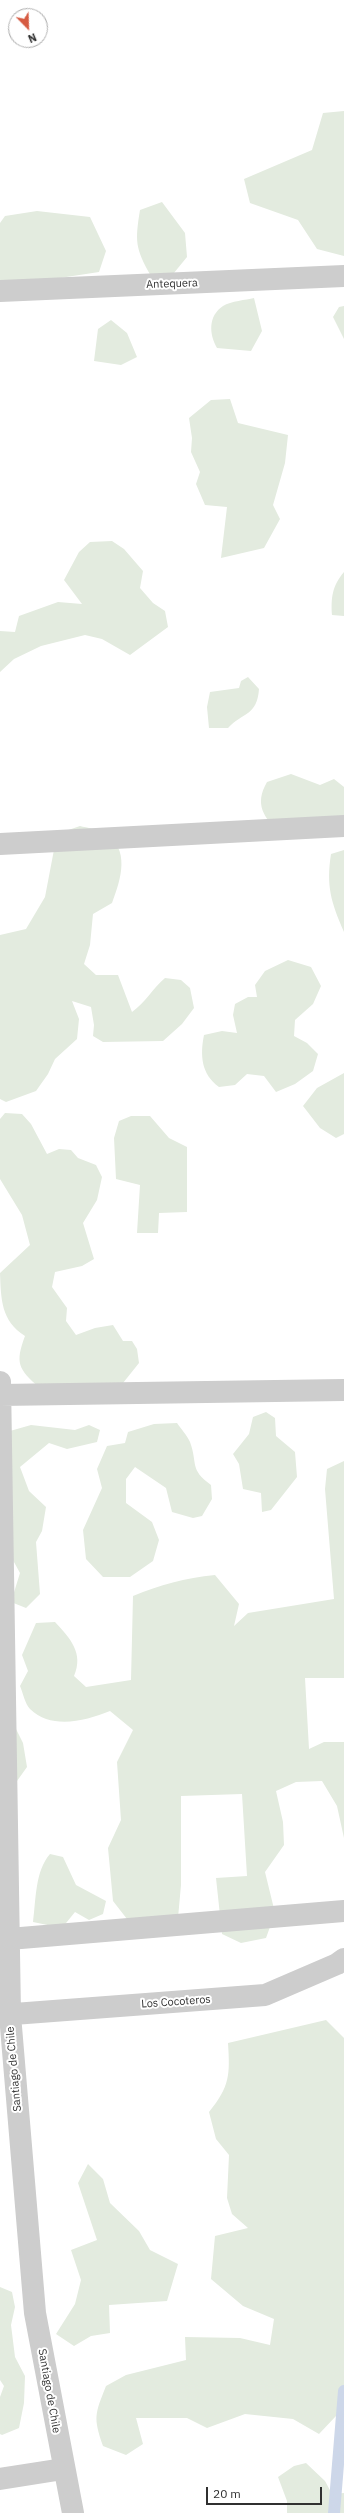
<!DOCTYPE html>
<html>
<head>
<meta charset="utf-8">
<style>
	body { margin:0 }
	#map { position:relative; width:344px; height:2513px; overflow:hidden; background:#fff; font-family:"IBM Plex Sans",sans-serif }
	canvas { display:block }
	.north { position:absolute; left:8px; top:8px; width:40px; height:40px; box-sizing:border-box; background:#fff; border:1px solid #acacac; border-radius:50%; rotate:157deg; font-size:11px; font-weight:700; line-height:16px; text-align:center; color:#303030 }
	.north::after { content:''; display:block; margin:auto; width:14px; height:18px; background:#d65b42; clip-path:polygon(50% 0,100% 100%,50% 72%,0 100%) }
	.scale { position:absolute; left:206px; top:2487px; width:116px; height:18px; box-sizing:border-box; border:2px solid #303030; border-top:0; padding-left:5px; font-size:12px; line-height:14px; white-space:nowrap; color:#303030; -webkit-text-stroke:3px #fff; paint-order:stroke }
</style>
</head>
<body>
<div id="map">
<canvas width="344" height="2513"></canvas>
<div class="north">N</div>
<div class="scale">20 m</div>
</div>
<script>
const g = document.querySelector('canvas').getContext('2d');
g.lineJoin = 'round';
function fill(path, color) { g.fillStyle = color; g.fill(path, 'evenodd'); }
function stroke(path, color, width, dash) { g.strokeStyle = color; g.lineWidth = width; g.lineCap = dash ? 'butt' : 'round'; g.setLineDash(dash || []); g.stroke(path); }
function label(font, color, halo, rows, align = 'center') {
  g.font = font + ' "IBM Plex Sans",sans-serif'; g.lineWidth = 4; g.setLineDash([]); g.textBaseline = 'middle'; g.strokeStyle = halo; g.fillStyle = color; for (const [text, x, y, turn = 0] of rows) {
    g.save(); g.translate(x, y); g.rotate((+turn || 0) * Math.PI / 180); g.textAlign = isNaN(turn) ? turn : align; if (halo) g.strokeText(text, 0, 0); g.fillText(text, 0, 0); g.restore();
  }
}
fill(new Path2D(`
	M 344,111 L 344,256 L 317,249 L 298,220 L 250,203 L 244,179 L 312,150 L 323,113 Z
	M 162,202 L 185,233 L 187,257 L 169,279 L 151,276 C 135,248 135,241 140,210 Z
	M 37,211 L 90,217 L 106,251 L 99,272 L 40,281 L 0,280 L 0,223 L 5,216 Z
	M 254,298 L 262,331 L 251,351 L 217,348 C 209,334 208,316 223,306 C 231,301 246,300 254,298 Z
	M 344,306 L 344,339 L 333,317 L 339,307 Z
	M 111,320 L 127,333 L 137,357 L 121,365 L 94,361 L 98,329 Z
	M 230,399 L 238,423 L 288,435 L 285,463 L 273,505 L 280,519 L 264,548 L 221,558 L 227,507 L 205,505 L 196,484 L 200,472 L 191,452 L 192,438 L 189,418 L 211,400 Z
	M 112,541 L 124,549 L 143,571 L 140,588 L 153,603 L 165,611 L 168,627 L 130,655 L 102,639 L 85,635 L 41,646 L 14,659 L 0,672 L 0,631 L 15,632 L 19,616 L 58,602 L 82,604 L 64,580 L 79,552 L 90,542 Z
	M 344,572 L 344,616 L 332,615 C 331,598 332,586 344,572 Z
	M 248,677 L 259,689 C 257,716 243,712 228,728 L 209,728 L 207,707 L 210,692 L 239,688 L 241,681 Z
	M 291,774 L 320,785 L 334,779 L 344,787 L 344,829 L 279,834 C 264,816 254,805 267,782 Z
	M 80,826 C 87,828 98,829 104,832 C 131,849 121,879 112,903 L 93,914 L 90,945 L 84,964 L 96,975 L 118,975 L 132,1012 C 145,1003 153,988 165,978 L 181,980 L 190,988 L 194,1008 L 182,1024 L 163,1041 L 103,1042 L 93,1036 L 94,1025 L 91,1007 L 72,1001 L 79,1019 L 77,1039 L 55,1059 L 48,1074 L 36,1091 L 6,1102 L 0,1099 L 0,935 L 26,929 L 45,897 L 57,834 Z
	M 344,850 L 344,932 C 331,902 326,886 331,854 Z
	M 288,960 L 311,967 L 321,986 L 313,1004 L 295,1020 L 294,1036 L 307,1043 L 318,1054 L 313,1071 L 295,1084 L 276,1092 L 264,1076 L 247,1074 L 235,1085 L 219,1087 C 201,1074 200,1055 204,1035 L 222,1031 L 237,1033 L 233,1015 L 235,1004 L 248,997 L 257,997 L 255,985 L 265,971 Z
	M 344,1073 L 344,1134 L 336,1138 L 320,1128 L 303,1106 L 317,1088 Z
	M 5,1113 L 22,1114 L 31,1124 L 47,1154 L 59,1149 L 71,1150 L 78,1158 L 96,1165 L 102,1177 L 97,1200 L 83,1223 L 94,1259 L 82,1266 L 55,1272 L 52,1287 L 67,1308 L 66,1321 L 76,1335 L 95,1328 L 113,1325 L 123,1341 L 132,1341 L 137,1349 L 139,1363 L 123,1383 L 40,1388 C 18,1369 15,1363 25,1336 C 1,1321 1,1299 0,1273 L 30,1245 L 22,1215 L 0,1179 L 0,1119 Z
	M 131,1116 L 150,1116 L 169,1138 L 187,1147 L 187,1212 L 159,1213 L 158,1233 L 137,1233 L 140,1185 L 116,1179 L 114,1138 L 119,1121 Z
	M 266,1412 L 275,1418 L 276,1436 L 295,1452 L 297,1477 L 271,1510 L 262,1512 L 261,1493 L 243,1489 L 239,1464 L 233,1454 L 249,1434 L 253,1417 Z
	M 177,1423 C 181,1429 187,1435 190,1442 C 198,1464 189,1469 211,1485 L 212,1499 L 202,1516 L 193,1518 L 172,1512 L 166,1488 L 135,1467 L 126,1479 L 126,1503 L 152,1522 L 159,1540 L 153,1561 L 130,1577 L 103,1577 L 86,1559 L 83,1530 L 102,1488 L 97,1469 L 107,1446 L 125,1443 L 128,1432 L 154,1424 Z
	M 31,1425 L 75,1430 L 89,1425 L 100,1430 L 97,1442 L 67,1449 L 49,1443 L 20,1467 L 29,1491 L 46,1507 L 42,1531 L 36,1542 L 40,1594 L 26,1608 L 11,1602 L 20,1573 L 3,1542 L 10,1431 Z
	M 344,1461 L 344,1678 L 305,1678 L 309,1749 L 324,1742 L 344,1742 L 344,1838 L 337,1806 L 322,1781 L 296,1782 L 276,1791 L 283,1822 L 284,1845 L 265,1872 L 275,1913 L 266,1938 L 241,1943 L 222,1934 L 216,1878 L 247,1876 L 242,1794 L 181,1796 L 181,1885 L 178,1918 L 134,1928 L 113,1901 L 108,1848 L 121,1820 L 117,1762 L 133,1730 L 110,1711 C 85,1721 52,1730 30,1709 C 25,1704 23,1693 20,1686 L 28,1671 L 22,1655 L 36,1623 L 55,1622 C 70,1638 84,1653 74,1676 L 86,1687 L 131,1680 L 133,1596 C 160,1585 185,1578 215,1575 L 239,1604 L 234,1626 L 248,1613 L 334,1599 L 325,1489 L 327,1469 Z
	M 8,1713 L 23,1743 L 27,1767 L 12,1788 Z
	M 50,1854 L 63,1857 L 76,1885 L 106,1901 L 103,1914 L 89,1920 L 75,1912 L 62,1928 L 33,1922 C 36,1900 35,1871 50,1854 Z
	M 326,2020 L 344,2038 L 344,2415 L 336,2416 L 319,2434 L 293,2419 L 245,2414 L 207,2428 L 187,2418 L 136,2418 L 143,2444 L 126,2455 L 103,2446 C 93,2417 95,2414 106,2386 L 126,2375 L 186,2360 L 185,2337 L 240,2338 L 270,2345 L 274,2319 L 243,2306 L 211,2279 L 215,2236 L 248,2228 L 232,2214 L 227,2198 L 229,2155 L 216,2139 L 209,2112 C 230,2086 230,2075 228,2043 Z
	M 88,2164 L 103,2179 L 110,2203 L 139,2231 L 150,2250 L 178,2264 L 167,2301 L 109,2305 L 110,2333 L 91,2336 L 74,2346 L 56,2334 L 75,2304 L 81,2280 L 71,2250 L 97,2240 L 78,2183 Z
	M 0,2287 L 12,2292 L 15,2307 L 11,2325 L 15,2357 L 25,2376 L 24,2403 L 19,2428 L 2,2435 L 0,2434 L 0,2397 L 4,2386 L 0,2380 Z
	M 306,2463 L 325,2481 L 332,2494 L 344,2493 L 344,2513 L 287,2513 L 287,2501 L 278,2477 L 294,2466 Z`), '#e3ebdf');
stroke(new Path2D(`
	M 334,2513 L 344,2391`), '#cdd7e9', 12);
stroke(new Path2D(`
	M 0,291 L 344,276
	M 0,844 L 344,826
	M 0,1382 L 10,2015 L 35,2313 L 73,2513
	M 0,1395 L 344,1390
	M 9,1939 L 344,1911
	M 0,2015 L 265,1995 L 337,1964 L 344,1959
	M 0,2479 L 63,2469`), '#cdcdcd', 22);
label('11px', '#303030', '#fff', [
	["Antequera",172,284,-2],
	["Los Cocoteros",176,2002,-4],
	["Santiago de Chile",14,2069,-95],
	["Santiago de Chile",49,2391,80]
]);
</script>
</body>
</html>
